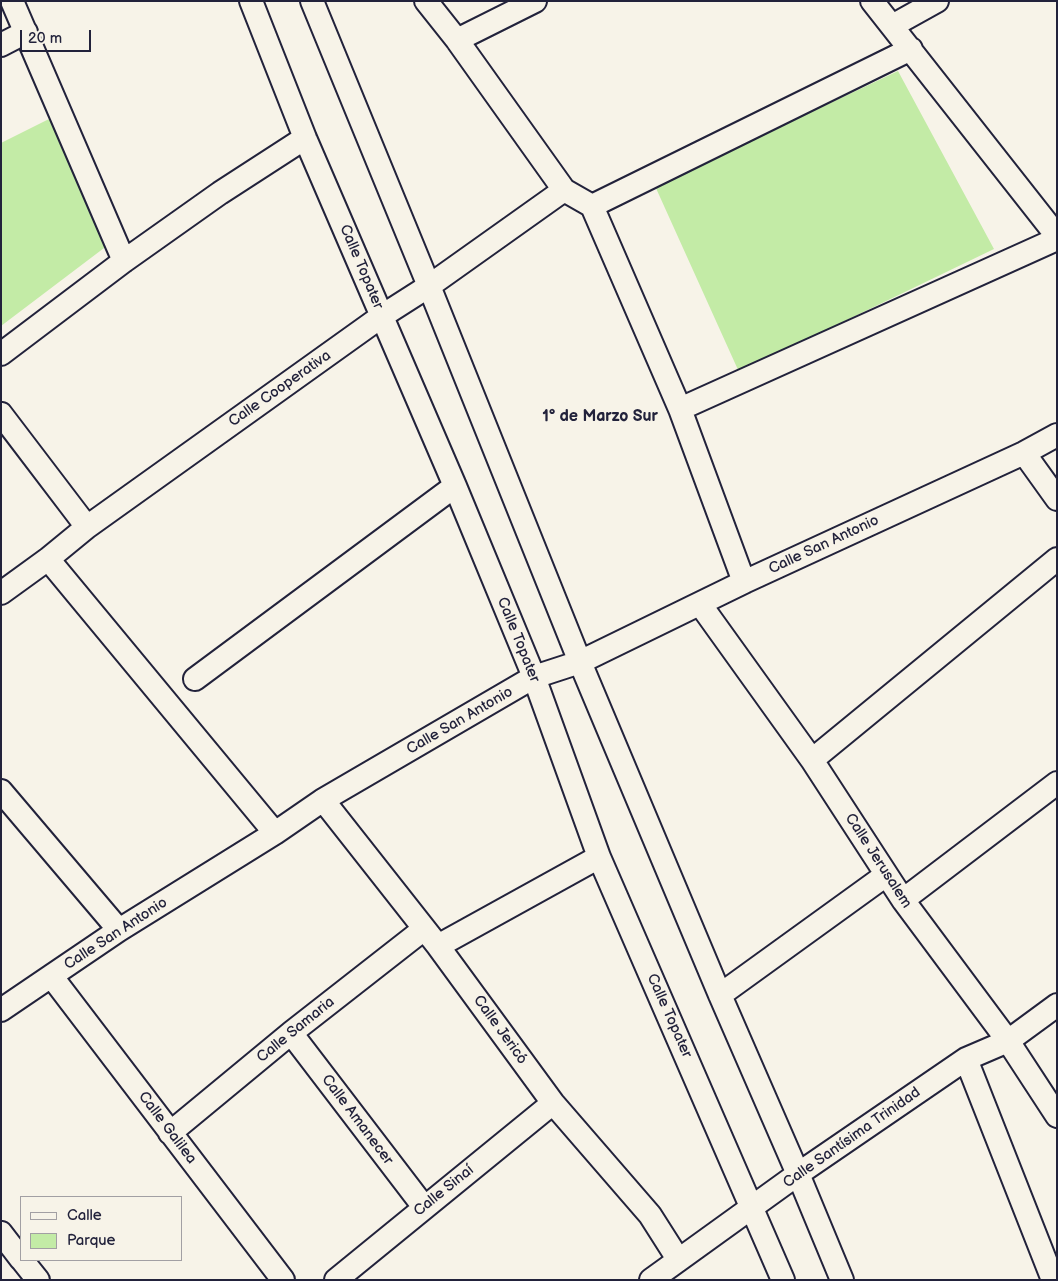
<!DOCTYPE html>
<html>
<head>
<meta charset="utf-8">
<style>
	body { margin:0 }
	#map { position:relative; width:1058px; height:1281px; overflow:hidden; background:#f7f3e8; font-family:"Balsamiq Sans",sans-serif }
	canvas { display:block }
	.frame { position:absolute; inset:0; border:2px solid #22223b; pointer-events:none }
	.legend { position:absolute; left:20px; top:1196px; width:162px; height:65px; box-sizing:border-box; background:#f7f3e8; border:1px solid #a29fa3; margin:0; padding:6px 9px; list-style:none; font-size:15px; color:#22223b }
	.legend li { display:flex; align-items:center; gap:10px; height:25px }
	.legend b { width:25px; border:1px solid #a29fa3 }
	.scale { position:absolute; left:20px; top:30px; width:71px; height:22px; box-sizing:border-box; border:2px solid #22223b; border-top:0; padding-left:6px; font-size:15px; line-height:18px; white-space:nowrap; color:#22223b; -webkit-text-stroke:4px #f7f3e8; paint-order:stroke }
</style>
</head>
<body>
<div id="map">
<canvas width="1058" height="1281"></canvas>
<div class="frame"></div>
<ul class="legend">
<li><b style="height:6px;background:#f7f3e8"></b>Calle</li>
<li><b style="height:14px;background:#c3eba6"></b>Parque</li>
</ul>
<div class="scale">20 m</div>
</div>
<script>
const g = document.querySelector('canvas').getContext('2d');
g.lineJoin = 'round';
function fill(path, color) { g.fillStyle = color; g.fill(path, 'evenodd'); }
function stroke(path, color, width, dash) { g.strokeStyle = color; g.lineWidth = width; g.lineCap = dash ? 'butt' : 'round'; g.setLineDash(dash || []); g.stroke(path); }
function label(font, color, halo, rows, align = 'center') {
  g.font = font + ' "Balsamiq Sans",sans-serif'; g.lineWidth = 4; g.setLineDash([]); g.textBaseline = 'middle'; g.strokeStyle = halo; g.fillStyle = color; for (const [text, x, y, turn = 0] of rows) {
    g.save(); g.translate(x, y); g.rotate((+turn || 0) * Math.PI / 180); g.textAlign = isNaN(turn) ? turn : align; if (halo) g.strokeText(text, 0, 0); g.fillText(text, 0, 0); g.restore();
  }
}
fill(new Path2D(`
	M 898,71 L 994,249 L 739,372 L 655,186 Z
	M 49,119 L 108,245 L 1,326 L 1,143 Z`), '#c3eba6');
const minor = new Path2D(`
	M 12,1 L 124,261
	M 251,1 L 305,138 L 455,486 L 534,677 L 599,857 L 783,1280
	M 312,1 L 429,286 L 580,662 L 720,995 L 798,1174 L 842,1280
	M 426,1 L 457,40 L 564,190 L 592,206 L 680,409 L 744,582
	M 872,1 L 1057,236
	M 892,26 L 937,1
	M 457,40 L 535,1
	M 1,45 L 26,32
	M 592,206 L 911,49
	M 1,354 L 124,261 L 220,193 L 305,138
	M 680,409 L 1057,239
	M 1,414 L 87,527
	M 1024,453 L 1057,499
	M 48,559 L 275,833
	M 1,593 L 48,559 L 87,527 L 382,316 L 429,286 L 564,190
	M 700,604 L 812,760 L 903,900 L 1008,1041 L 1057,1116
	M 195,679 L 455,486
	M 812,760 L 1057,559
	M 1,791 L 119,930
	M 323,800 L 438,946 L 553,1103 L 650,1215 L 678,1259
	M 903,900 L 1057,783
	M 438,946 L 599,857
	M 52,977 L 283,1280
	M 720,995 L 886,875
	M 1,1010 L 119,930 L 275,833 L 323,800 L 534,677 L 580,662 L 744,582 L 1024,453 L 1057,435
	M 291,1033 L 424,1207
	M 966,1059 L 1053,1280
	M 170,1133 L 291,1033 L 424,929
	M 1,1233 L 21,1259
	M 22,1260 L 38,1280
	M 336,1280 L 553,1103
	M 651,1280 L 798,1174 L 966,1059 L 1008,1041 L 1057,1005`);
stroke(minor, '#22223b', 26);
stroke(minor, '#f7f3e8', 22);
label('15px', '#22223b', '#f7f3e8', [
	["Calle Topater",361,267,67],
	["Calle Cooperativa",280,389,-35],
	["Calle San Antonio",824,545,-25],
	["Calle Topater",518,640,68],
	["Calle San Antonio",460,721,-30],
	["Calle Jerusalem",878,861,57],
	["Calle San Antonio",116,934,-33],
	["Calle Topater",669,1016,66],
	["Calle Samaria",296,1030,-39],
	["Calle Jericó",500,1030,54],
	["Calle Amanecer",357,1120,53],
	["Calle Galilea",167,1128,53],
	["Calle Santísima Trinidad",852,1138,-35],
	["Calle Sinaí",444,1191,-39]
]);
label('bold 16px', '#22223b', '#f7f3e8', [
	["1º de Marzo Sur",600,417]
]);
</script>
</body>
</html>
